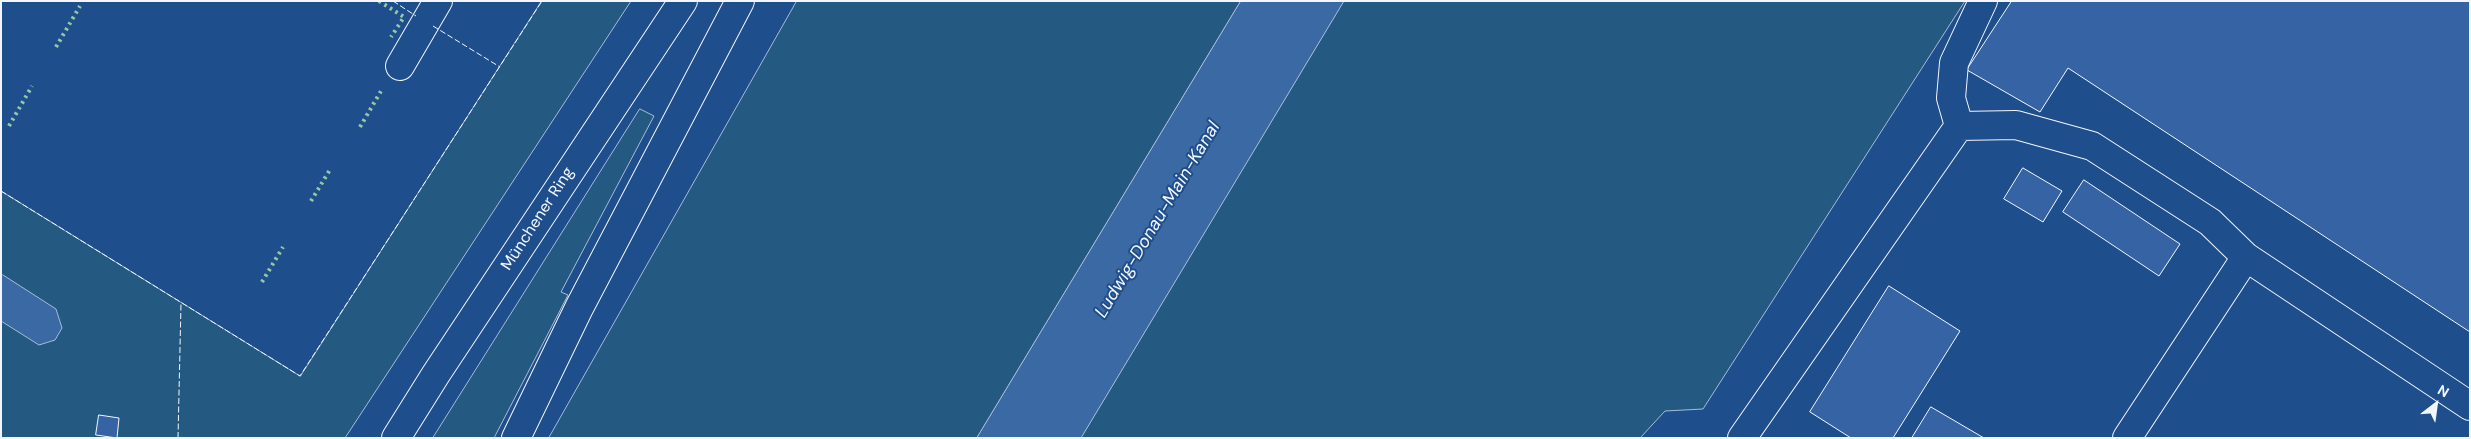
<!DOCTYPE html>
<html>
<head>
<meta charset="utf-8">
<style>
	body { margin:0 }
	#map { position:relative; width:2471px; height:439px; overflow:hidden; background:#1f4e8c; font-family:"DM Sans",sans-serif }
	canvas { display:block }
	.frame { position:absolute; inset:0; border:2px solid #f2f6ff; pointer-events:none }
	.north { position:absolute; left:2411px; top:379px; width:50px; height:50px; -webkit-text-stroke:4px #1f4e8c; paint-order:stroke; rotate:30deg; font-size:14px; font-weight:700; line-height:20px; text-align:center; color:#f2f6ff }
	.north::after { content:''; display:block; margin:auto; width:18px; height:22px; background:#f2f6ff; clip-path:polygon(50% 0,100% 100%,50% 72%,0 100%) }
</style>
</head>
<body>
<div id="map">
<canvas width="2471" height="439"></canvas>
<div class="frame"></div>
<div class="north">N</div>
</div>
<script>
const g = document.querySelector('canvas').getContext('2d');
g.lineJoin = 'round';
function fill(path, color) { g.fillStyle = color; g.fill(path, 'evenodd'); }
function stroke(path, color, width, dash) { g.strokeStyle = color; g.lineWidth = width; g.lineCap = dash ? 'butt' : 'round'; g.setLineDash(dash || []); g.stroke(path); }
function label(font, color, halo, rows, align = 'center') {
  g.font = font + ' "DM Sans",sans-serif'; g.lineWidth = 4; g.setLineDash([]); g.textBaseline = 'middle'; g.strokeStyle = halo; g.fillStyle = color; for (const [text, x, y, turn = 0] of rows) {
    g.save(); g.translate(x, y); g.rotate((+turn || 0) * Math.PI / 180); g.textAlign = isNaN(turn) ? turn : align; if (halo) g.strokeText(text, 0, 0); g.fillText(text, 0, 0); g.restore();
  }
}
const green = new Path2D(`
	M 542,1 L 631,1 L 345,438 L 1,438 L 1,191 L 300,376 Z
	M 797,1 L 1241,1 L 977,438 L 549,438 Z
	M 1344,1 L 1965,1 L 1703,409 L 1665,411 L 1640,438 L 1081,438 Z
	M 640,109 L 654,116 L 561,292 L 568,295 L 494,438 L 433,438 Z`);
fill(green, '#245a82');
stroke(green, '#a8bbd7', 1);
const water = new Path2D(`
	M 1241,1 L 1344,1 L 1081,438 L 977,438 Z
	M 3,275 L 56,309 L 62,328 L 55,340 L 39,345 L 1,321 L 1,276 Z`);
fill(water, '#3b69a3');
stroke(water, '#a8bbd7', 1);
const building = new Path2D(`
	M 2012,1 L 2470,1 L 2470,332 L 2068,68 L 2040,112 L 1967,70 Z
	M 2023,168 L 2062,191 L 2043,222 L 2004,199 Z
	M 2084,180 L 2180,244 L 2159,276 L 2063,212 Z
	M 1889,286 L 1960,331 L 1893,438 L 1851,438 L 1810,412 Z
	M 1931,407 L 1984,438 L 1912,438 Z
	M 99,415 L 119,418 L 117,438 L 96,435 Z`);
fill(building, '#3563a3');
stroke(building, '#f2f6ff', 1);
const minor = new Path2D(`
	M 400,66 L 438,1
	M 1959,126 L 2016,125 L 2092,146 L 2210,222 L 2246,257 L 2470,406
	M 1959,126 L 1951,98 L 1954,63 L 1983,1
	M 1742,438 L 1959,126
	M 2127,438 L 2246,257`);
const major = new Path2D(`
	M 396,438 L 436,374 L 683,1
	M 516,438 L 579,308 L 740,1`);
stroke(minor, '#f2f6ff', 30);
stroke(major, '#f2f6ff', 30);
stroke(minor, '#1f4e8c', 28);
stroke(major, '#1f4e8c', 28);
stroke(new Path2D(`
	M 379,1 L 404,17 L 391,37
	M 56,47 L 80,6
	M 9,126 L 32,86
	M 360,127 L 381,91
	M 311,201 L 331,168
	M 262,282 L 283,247`), '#97c8a6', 4, [2.5, 4]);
stroke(new Path2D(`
	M 393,1 L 416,16
	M 433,26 L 500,67
	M 1,191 L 300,376 L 542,1
	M 178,438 L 181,303`), '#f2f6ff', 1, [6, 2.5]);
label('16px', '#f2f6ff', '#1f4e8c', [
	["Münchener Ring",538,219,-57]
]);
label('italic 18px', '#f2f6ff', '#1f4e8c', [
	["Ludwig-Donau-Main-Kanal",1158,220,-59]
]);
</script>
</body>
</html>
